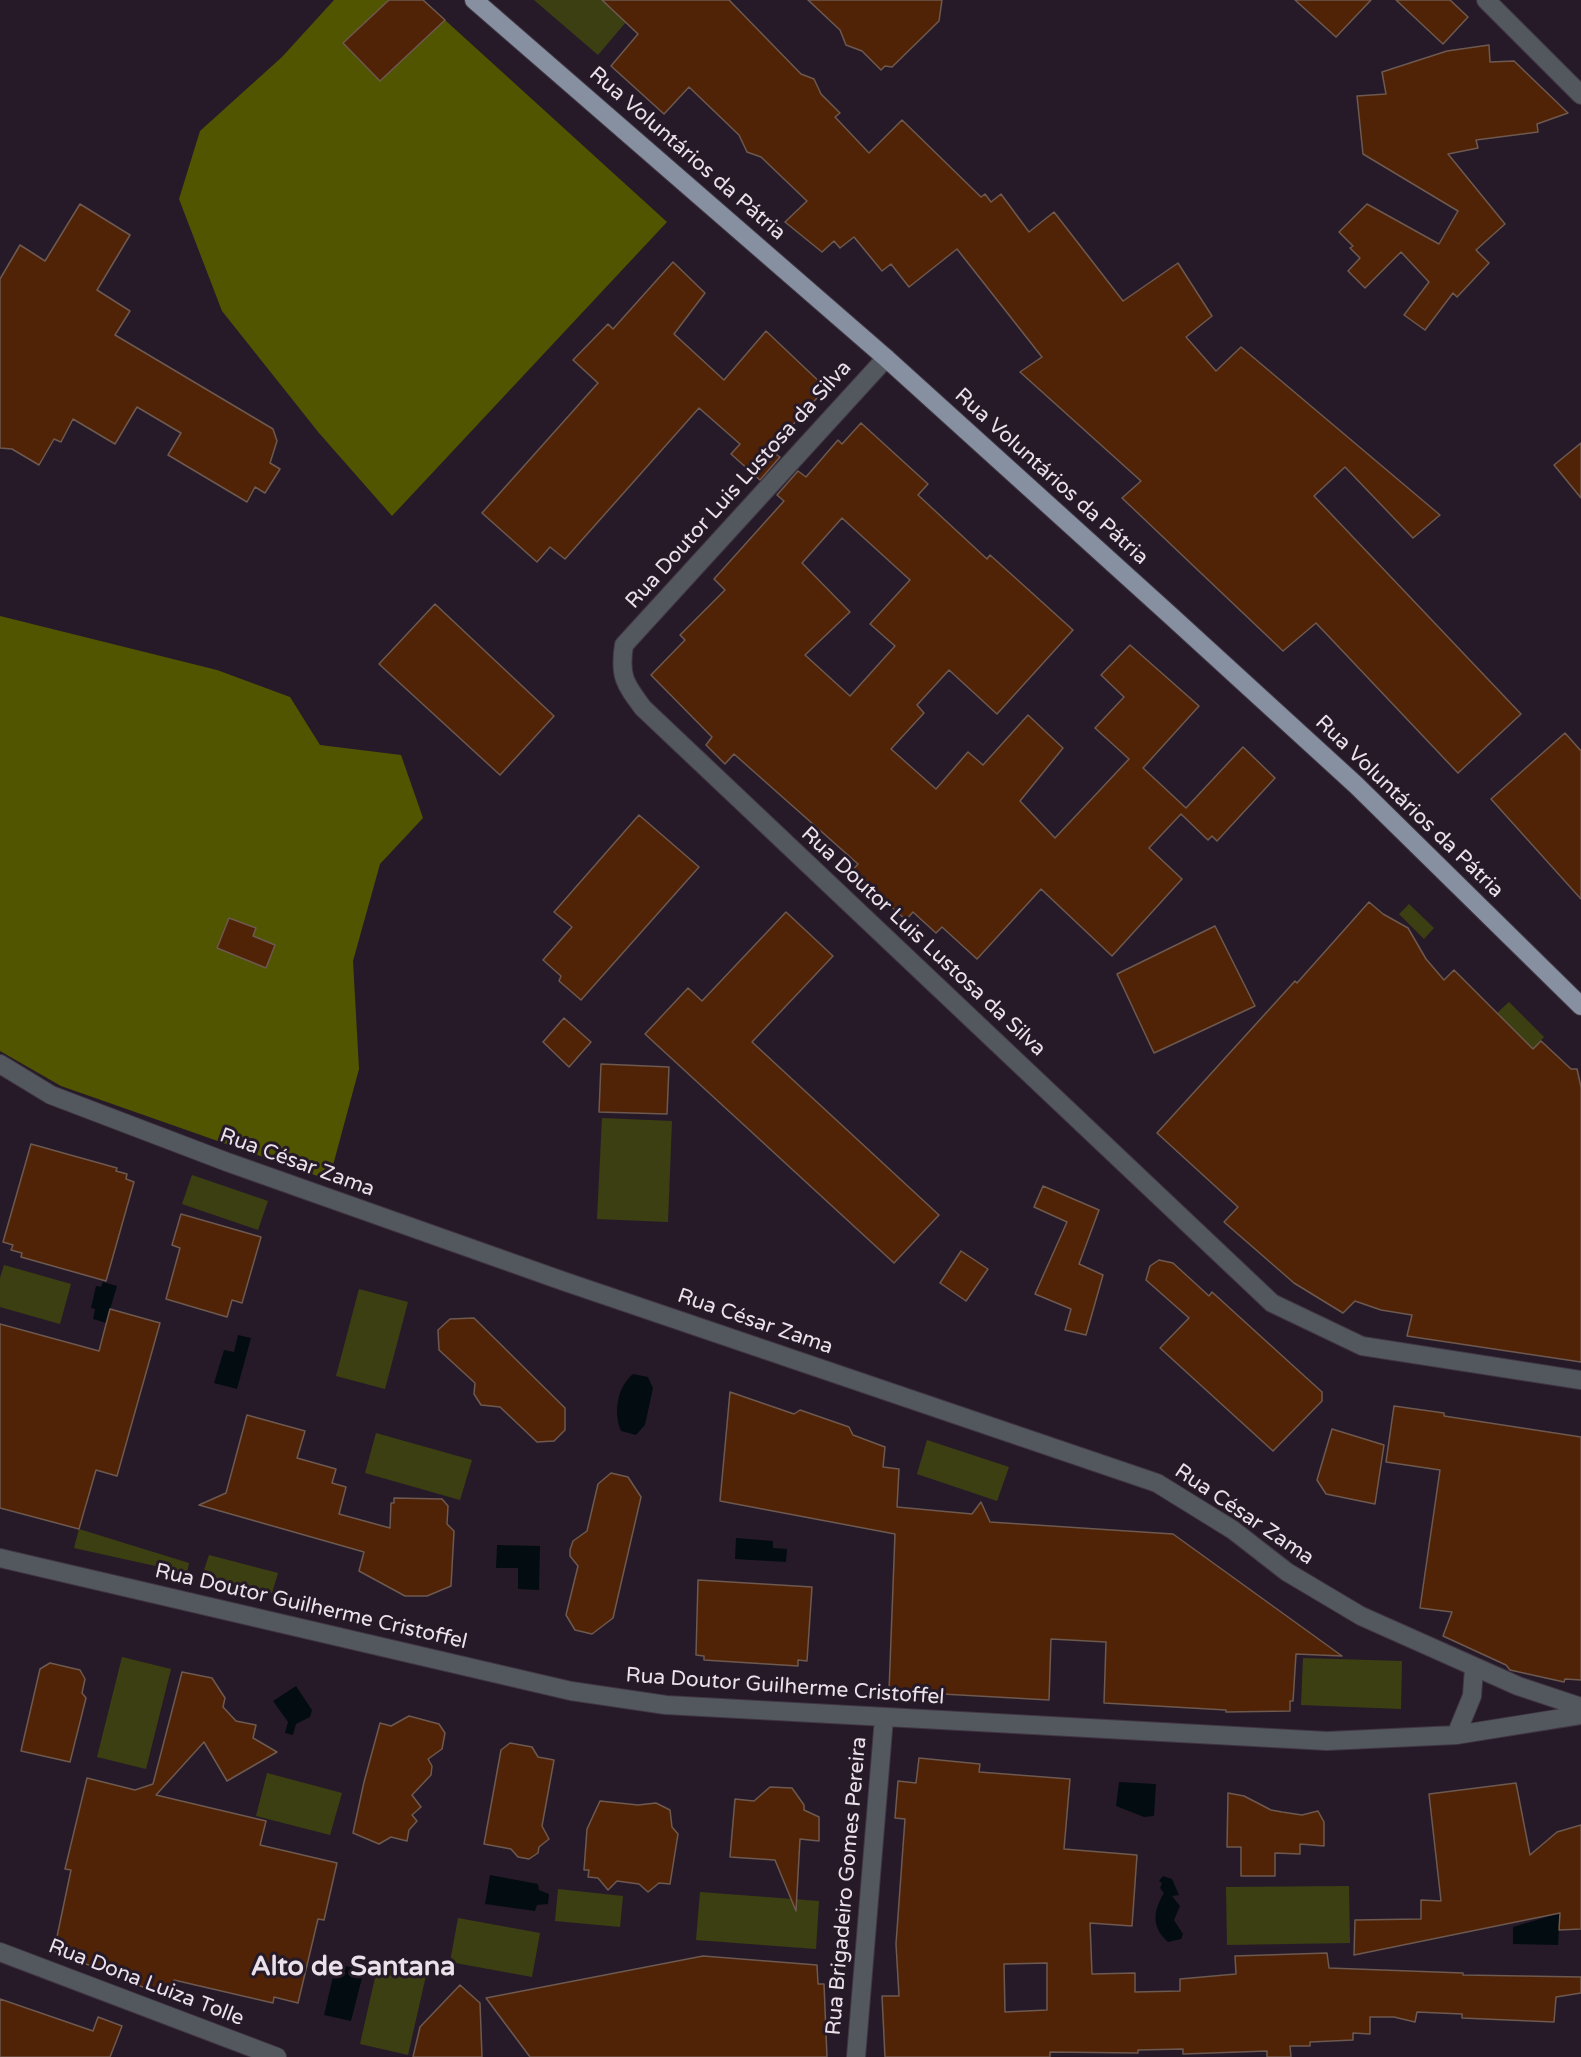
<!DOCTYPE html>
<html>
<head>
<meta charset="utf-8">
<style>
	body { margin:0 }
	canvas { display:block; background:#261a28 }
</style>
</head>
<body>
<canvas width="1581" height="2057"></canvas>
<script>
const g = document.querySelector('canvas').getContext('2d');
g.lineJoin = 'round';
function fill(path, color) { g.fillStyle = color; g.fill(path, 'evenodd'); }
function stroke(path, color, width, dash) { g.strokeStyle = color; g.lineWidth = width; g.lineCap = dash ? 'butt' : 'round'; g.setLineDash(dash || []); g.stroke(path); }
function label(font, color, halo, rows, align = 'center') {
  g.font = font + ' "Varela Round",sans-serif'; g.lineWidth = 6; g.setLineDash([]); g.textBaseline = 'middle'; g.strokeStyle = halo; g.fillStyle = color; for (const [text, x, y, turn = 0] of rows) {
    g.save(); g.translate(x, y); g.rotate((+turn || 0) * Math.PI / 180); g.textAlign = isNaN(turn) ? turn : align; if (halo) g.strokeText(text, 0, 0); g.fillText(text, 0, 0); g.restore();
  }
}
fill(new Path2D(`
	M 534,0 L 602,0 L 626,22 L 598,55 Z
	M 1409,904 L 1434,928 L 1424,939 L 1399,914 Z
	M 1509,1002 L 1544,1037 L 1533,1049 L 1497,1013 Z
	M 602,1118 L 672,1121 L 668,1222 L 597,1219 Z
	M 192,1175 L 268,1201 L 258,1230 L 182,1204 Z
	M 4,1265 L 71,1284 L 60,1324 L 0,1307 L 0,1278 Z
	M 359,1289 L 408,1302 L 385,1389 L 336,1376 Z
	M 376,1433 L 472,1460 L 460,1500 L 365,1473 Z
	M 927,1440 L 1009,1467 L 997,1501 L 917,1474 Z
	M 79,1529 L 189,1563 L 187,1573 L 74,1548 Z
	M 209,1555 L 278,1573 L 272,1593 L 202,1576 Z
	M 122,1657 L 171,1669 L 146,1769 L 97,1757 Z
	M 1303,1658 L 1402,1661 L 1401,1709 L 1301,1705 Z
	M 267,1773 L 342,1793 L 330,1835 L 256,1816 Z
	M 1349,1886 L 1350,1943 L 1227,1945 L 1226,1887 Z
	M 558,1889 L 623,1896 L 620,1927 L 555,1921 Z
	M 700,1892 L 819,1901 L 816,1949 L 696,1940 Z
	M 458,1918 L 540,1933 L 532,1977 L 450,1962 Z
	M 379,1960 L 427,1971 L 408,2055 L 360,2044 Z`), '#3c3f12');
fill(new Path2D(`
	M 334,0 L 423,0 L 667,222 L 392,516 L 319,433 L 222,311 L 179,199 L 200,131 L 282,57 Z
	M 0,616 L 217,670 L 290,697 L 320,745 L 401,755 L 423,818 L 380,864 L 353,961 L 359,1069 L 329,1180 L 61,1086 L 0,1051 Z`), '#515500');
fill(new Path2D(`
	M 103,1282 L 117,1286 L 106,1323 L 93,1319 L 95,1309 L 91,1308 L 96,1286 L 101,1287 Z
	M 238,1335 L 251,1338 L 237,1389 L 214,1383 L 224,1350 L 234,1352 Z
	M 633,1374 L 648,1377 L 653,1388 L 645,1425 L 636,1435 L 621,1431 C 613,1413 617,1387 633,1374 Z
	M 736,1538 L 773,1541 L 773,1548 L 787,1549 L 786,1562 L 735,1559 Z
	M 497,1545 L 540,1546 L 539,1590 L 518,1589 L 518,1568 L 496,1568 Z
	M 296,1686 L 312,1710 L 310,1717 L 296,1724 L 293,1735 L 285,1733 L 288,1722 L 273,1701 Z
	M 1119,1782 L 1156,1784 L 1154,1816 L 1144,1817 L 1116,1806 Z
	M 490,1875 L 538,1884 L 539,1890 L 549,1894 L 548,1904 L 537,1905 L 535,1911 L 485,1904 Z
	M 1163,1876 L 1172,1879 L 1179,1895 L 1172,1896 L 1180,1906 L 1174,1920 L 1183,1934 L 1181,1939 L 1168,1942 C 1151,1927 1153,1911 1164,1893 L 1160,1888 L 1162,1883 L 1159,1881 Z
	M 1560,1913 L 1558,1945 L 1513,1944 L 1513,1927 Z
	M 336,1964 L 364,1970 L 351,2021 L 324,2015 Z`), '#030c11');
const building = new Path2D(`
	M 389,0 L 423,0 L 445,20 L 380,81 L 343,43 Z
	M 602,0 L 729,0 L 801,74 L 814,79 L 821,94 L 840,113 L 835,117 L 869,153 L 902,120 L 981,197 L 985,194 L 991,202 L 1001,194 L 1029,232 L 1054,212 L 1123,301 L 1178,263 L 1212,316 L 1186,337 L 1216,371 L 1241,347 L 1440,515 L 1413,538 L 1345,467 L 1314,496 L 1521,714 L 1458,773 L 1316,623 L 1283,651 L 1122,498 L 1141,481 L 1020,372 L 1042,357 L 957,249 L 909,287 L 891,264 L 882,271 L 854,237 L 840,248 L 834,241 L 822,252 L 785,222 L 807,201 L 761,157 L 747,152 L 739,135 L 689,87 L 664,114 L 611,66 L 638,34 Z
	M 808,0 L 942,0 L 939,21 L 892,67 L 885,66 L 881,70 L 862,51 L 846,45 L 840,30 Z
	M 1295,0 L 1371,0 L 1336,37 Z
	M 1396,0 L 1450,0 L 1468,17 L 1443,44 Z
	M 1489,45 L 1490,62 L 1514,61 L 1568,113 L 1537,124 L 1538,132 L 1476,140 L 1478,148 L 1448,154 L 1505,224 L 1476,250 L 1489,263 L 1457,297 L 1453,293 L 1425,330 L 1404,315 L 1429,282 L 1401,252 L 1365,288 L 1348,271 L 1360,258 L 1350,248 L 1353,246 L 1339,232 L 1367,204 L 1439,244 L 1458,211 L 1363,154 L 1357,96 L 1386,94 L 1382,72 L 1447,51 Z
	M 80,204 L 130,235 L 97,290 L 130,311 L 115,335 L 273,429 L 277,441 L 270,463 L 280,469 L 265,493 L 255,487 L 247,502 L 168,455 L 181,433 L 137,407 L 115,444 L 73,419 L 61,442 L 54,439 L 39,465 L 12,449 L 0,448 L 0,279 L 20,245 L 45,261 Z
	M 673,262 L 705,293 L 674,334 L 724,380 L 766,331 L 826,388 L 770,450 L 780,457 L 760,480 L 731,454 L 740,444 L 699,408 L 565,559 L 550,547 L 537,562 L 482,513 L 598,383 L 573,360 L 608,324 L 613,329 Z
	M 861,423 L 928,484 L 918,495 L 987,559 L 990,555 L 1073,630 L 997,714 L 949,670 L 917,705 L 924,713 L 891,749 L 936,789 L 968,752 L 983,765 L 1028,715 L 1063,748 L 1020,801 L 1055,838 L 1129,759 L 1095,728 L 1124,697 L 1101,675 L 1130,645 L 1199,706 L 1143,768 L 1186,808 L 1243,747 L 1275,778 L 1217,841 L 1212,836 L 1208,840 L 1181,814 L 1149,848 L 1182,879 L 1112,956 L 1041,889 L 977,959 L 942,927 L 936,933 L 913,912 L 906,920 L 852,871 L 858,864 L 734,754 L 725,764 L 706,745 L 712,737 L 651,675 L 685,640 L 680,635 L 725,590 L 714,579 L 784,501 L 777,495 L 798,471 L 806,477 L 838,440 L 842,444 ZM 842,518 L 910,580 L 870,624 L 895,646 L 850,696 L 805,655 L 850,612 L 802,563 Z
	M 1581,443 L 1581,498 L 1554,465 Z
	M 435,604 L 554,716 L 500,775 L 379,664 Z
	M 1565,733 L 1581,751 L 1581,899 L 1491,799 Z
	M 639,815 L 699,867 L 581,1000 L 559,981 L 561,976 L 543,960 L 572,927 L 554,912 Z
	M 1369,902 L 1383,914 L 1408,928 L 1426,959 L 1444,980 L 1454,970 L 1533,1049 L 1541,1041 L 1571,1069 L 1577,1069 L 1581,1087 L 1581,1362 L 1407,1336 L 1412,1315 L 1381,1310 L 1355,1301 L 1343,1313 L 1294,1283 L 1224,1222 L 1238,1207 L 1157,1133 L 1295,981 L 1297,983 Z
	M 786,912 L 833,956 L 752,1042 L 939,1215 L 894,1263 L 645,1034 L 688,988 L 702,1001 Z
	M 229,918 L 256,928 L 253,936 L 275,945 L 266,968 L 217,948 Z
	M 1215,926 L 1255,1006 L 1154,1053 L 1117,974 Z
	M 564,1018 L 591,1042 L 569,1067 L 543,1042 Z
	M 601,1064 L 669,1067 L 667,1114 L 599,1112 Z
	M 31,1144 L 117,1168 L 116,1171 L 127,1174 L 126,1179 L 134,1182 L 106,1281 L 21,1257 L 22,1253 L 11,1250 L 13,1245 L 3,1242 Z
	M 1043,1186 L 1099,1210 L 1079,1264 L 1103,1275 L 1086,1335 L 1065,1330 L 1071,1309 L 1035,1294 L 1067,1222 L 1034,1207 Z
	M 181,1214 L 261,1237 L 242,1303 L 232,1300 L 227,1317 L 166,1299 L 180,1248 L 172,1245 Z
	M 961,1251 L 988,1269 L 966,1301 L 940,1283 Z
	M 1159,1260 L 1173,1263 L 1209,1296 L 1212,1292 L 1322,1392 L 1322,1401 L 1273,1451 L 1160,1348 L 1189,1318 L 1146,1280 L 1150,1266 Z
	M 110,1309 L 160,1323 L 117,1476 L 96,1470 L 79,1529 L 0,1508 L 0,1324 L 99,1351 Z
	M 474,1318 L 565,1408 L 565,1430 L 554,1441 L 537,1442 L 500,1407 L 481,1405 L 474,1394 L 475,1383 L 439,1350 L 438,1330 L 450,1319 Z
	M 730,1392 L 794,1414 L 800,1410 L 849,1427 L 853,1435 L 885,1447 L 883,1467 L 899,1469 L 897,1507 L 972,1514 L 981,1502 L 990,1522 L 1173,1534 L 1342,1656 L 1296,1654 L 1293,1701 L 1290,1701 L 1290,1711 L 1226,1712 L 1226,1710 L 1104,1703 L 1106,1642 L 1051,1639 L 1049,1700 L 889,1691 L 895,1534 L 720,1501 Z
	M 1394,1406 L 1444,1413 L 1444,1416 L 1581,1437 L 1581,1680 L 1565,1679 L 1564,1682 L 1510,1670 L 1506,1665 L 1443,1636 L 1452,1612 L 1420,1608 L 1440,1470 L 1386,1462 Z
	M 247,1415 L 305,1431 L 297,1458 L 336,1469 L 332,1483 L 346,1487 L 339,1514 L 390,1528 L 391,1503 L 394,1503 L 394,1498 L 442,1499 L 448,1506 L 447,1524 L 454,1531 L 451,1586 L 427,1596 L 405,1596 L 359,1571 L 364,1552 L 199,1505 L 226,1493 Z
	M 1332,1429 L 1384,1445 L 1375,1504 L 1326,1494 L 1317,1480 Z
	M 611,1473 L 628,1477 L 641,1497 L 613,1618 L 592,1634 L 575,1630 L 566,1615 L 578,1566 L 570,1556 L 570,1550 L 573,1541 L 587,1531 L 598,1484 Z
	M 698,1580 L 812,1587 L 807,1661 L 798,1660 L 798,1666 L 704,1660 L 704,1656 L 696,1655 Z
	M 50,1663 L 80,1670 L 85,1679 L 82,1693 L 86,1698 L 70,1762 L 21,1751 L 40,1669 Z
	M 182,1672 L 212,1678 L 225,1698 L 223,1707 L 236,1721 L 256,1725 L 253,1738 L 277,1752 L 227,1781 L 204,1742 L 156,1795 L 266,1821 L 260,1845 L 337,1863 L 324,1920 L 318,1919 L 298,2003 L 274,1997 L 273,2003 L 174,1980 L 170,1998 L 54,1951 L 71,1870 L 65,1869 L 87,1778 L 135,1790 L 153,1784 Z
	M 409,1716 L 439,1724 L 445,1733 L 442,1749 L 428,1759 L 432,1766 L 431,1775 L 412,1795 L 421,1807 L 412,1815 L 417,1821 L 409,1830 L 407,1841 L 391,1837 L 379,1844 L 353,1833 L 364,1782 L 380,1723 L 391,1726 Z
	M 510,1743 L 532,1747 L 538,1757 L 554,1760 L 542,1826 L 549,1839 L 539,1847 L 538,1853 L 529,1859 L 518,1857 L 511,1849 L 484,1844 L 501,1750 Z
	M 919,1758 L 980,1764 L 979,1772 L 1070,1779 L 1064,1849 L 1137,1855 L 1132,1926 L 1090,1923 L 1092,1974 L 1135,1973 L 1135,1992 L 1180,1991 L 1180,1979 L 1236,1974 L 1235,1956 L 1327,1953 L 1329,1968 L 1463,1973 L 1463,1975 L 1581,1977 L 1581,1993 L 1556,1997 L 1554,2022 L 1462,2018 L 1462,2014 L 1417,2012 L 1415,2022 L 1394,2017 L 1370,2017 L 1370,2034 L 1353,2033 L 1353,2040 L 1310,2042 L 1310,2046 L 1290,2046 L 1291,2057 L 1267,2057 L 1267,2051 L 1183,2054 L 1183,2049 L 1138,2050 L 1138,2053 L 1050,2052 L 1050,2057 L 885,2057 L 882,1996 L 899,1996 L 896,1944 L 905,1819 L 895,1818 L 898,1781 L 916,1783 ZM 1047,1963 L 1047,2010 L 1005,2012 L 1004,1964 Z
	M 1516,1783 L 1530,1855 L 1557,1832 L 1581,1825 L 1581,1929 L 1559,1930 L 1560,1913 L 1354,1955 L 1355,1920 L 1421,1919 L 1421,1900 L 1441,1901 L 1429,1794 Z
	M 770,1787 L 792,1788 L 804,1805 L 804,1810 L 819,1817 L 819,1841 L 800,1839 L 796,1911 L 775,1860 L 730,1857 L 735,1799 L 754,1801 Z
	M 1228,1793 L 1244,1796 L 1271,1810 L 1282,1812 L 1302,1815 L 1318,1811 L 1324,1822 L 1324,1846 L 1300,1844 L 1300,1854 L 1275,1853 L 1275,1876 L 1241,1876 L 1241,1847 L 1227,1847 Z
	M 600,1801 L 638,1805 L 656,1803 L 670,1810 L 672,1827 L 678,1834 L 670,1884 L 659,1883 L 648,1892 L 639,1884 L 617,1881 L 608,1890 L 598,1878 L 588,1877 L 589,1870 L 584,1870 L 587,1829 Z
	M 703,1956 L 817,1965 L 818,1984 L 824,1984 L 827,2057 L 530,2057 L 486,1998 Z
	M 460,1985 L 480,2003 L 482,2057 L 413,2057 L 420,2027 Z
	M 0,1999 L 93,2031 L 98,2017 L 122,2026 L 110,2057 L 0,2057 Z`);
fill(building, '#502307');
stroke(building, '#6d594f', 1.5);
const street = new Path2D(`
	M 1486,0 L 1581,95
	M 886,358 L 624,645 C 619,676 625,684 643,708 L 1272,1303 L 1362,1346 L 1581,1380
	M 0,1064 L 51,1095 L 227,1162 L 563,1281 L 1157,1483 L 1233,1530 L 1287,1572 L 1361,1616 L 1518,1686 L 1581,1707
	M 0,1558 L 571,1691 L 666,1705 L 1327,1741 L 1456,1735 L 1581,1715
	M 1456,1735 L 1472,1696 L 1474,1668
	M 0,1952 L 277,2057
	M 856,2057 L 884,1718`);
const primary = new Path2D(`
	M 474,0 L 886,358 L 1170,615 L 1356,785 L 1581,1006`);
stroke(street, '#413643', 20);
stroke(primary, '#413643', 20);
stroke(street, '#53585f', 18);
stroke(primary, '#8690a0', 18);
label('21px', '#eae1ea', '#261a28', [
	["Rua Voluntários da Pátria",687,154,41],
	["Rua Voluntários da Pátria",1051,477,42],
	["Rua Doutor Luis Lustosa da Silva",739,485,-48],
	["Rua Voluntários da Pátria",1409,807,44],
	["Rua Doutor Luis Lustosa da Silva",923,942,43],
	["Rua César Zama",297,1163,20],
	["Rua César Zama",755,1322,19],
	["Rua César Zama",1244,1515,34],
	["Rua Doutor Guilherme Cristoffel",311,1607,13],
	["Rua Doutor Guilherme Cristoffel",785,1687,4],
	["Rua Brigadeiro Gomes Pereira",847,1886,-85],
	["Rua Dona Luiza Tolle",146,1983,21]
]);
label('bold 27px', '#eae1ea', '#261a28', [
	["Alto de Santana",353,1968]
]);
</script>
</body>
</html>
